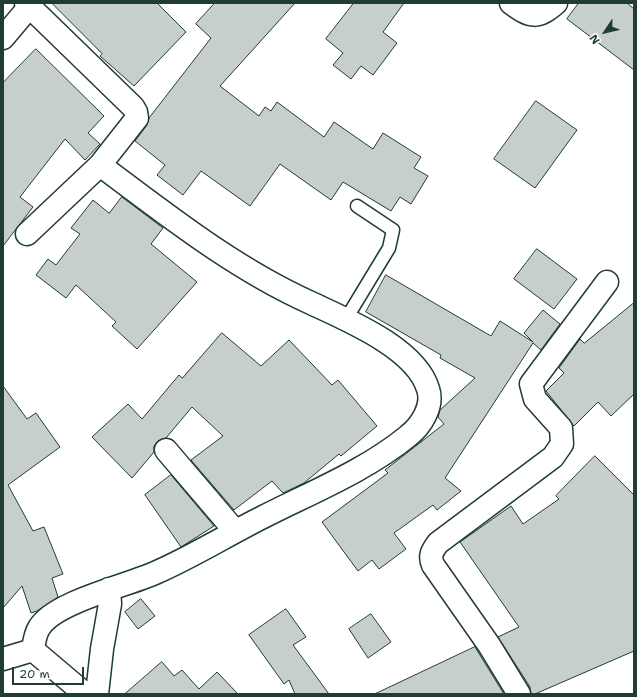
<!DOCTYPE html>
<html>
<head>
<meta charset="utf-8">
<style>
	body { margin:0 }
	#map { position:relative; width:637px; height:697px; overflow:hidden; background:#fff; font-family:"Shantell Sans",sans-serif }
	canvas { display:block }
	.frame { position:absolute; inset:0; border:4px solid #1f3d34; pointer-events:none }
	.north { position:absolute; left:585px; top:12px; width:40px; height:40px; -webkit-text-stroke:3px #fff; paint-order:stroke; rotate:235deg; font-size:11px; font-weight:700; line-height:16px; text-align:center; color:#1f3d34 }
	.north::after { content:''; display:block; margin:auto; width:14px; height:18px; background:#1f3d34; clip-path:polygon(50% 0,100% 100%,50% 72%,0 100%) }
	.scale { position:absolute; left:12px; top:667px; width:72px; height:18px; box-sizing:border-box; border:2px solid #1f3d34; border-top:0; padding-left:5px; font-size:12px; line-height:14px; white-space:nowrap; color:#1f3d34; -webkit-text-stroke:3px #fff; paint-order:stroke }
</style>
</head>
<body>
<div id="map">
<canvas width="637" height="697"></canvas>
<div class="frame"></div>
<div class="north">N</div>
<div class="scale">20 m</div>
</div>
<script>
const g = document.querySelector('canvas').getContext('2d');
g.lineJoin = 'round';
function fill(path, color) { g.fillStyle = color; g.fill(path, 'evenodd'); }
function stroke(path, color, width, dash) { g.strokeStyle = color; g.lineWidth = width; g.lineCap = dash ? 'butt' : 'round'; g.setLineDash(dash || []); g.stroke(path); }
const building = new Path2D(`
	M 52,3 L 157,3 L 186,32 L 134,86 L 100,56 L 102,54 Z
	M 215,3 L 295,3 L 220,86 L 259,116 L 265,107 L 271,111 L 277,102 L 324,137 L 334,122 L 373,149 L 383,133 L 421,157 L 414,168 L 428,176 L 411,204 L 400,197 L 391,211 L 343,182 L 331,200 L 280,164 L 250,206 L 201,171 L 183,195 L 157,175 L 165,165 L 135,141 L 147,125 L 149,118 L 211,38 L 196,24 Z
	M 354,3 L 404,3 L 383,32 L 397,43 L 373,75 L 361,66 L 351,79 L 333,65 L 343,53 L 326,39 Z
	M 579,3 L 627,3 L 634,9 L 634,70 L 567,19 Z
	M 36,49 L 104,116 L 88,133 L 100,144 L 85,160 L 65,139 L 20,197 L 33,207 L 3,246 L 3,83 Z
	M 536,101 L 577,130 L 535,188 L 494,159 Z
	M 122,197 L 163,228 L 151,244 L 197,282 L 137,349 L 112,326 L 116,322 L 76,285 L 66,298 L 36,275 L 48,259 L 56,265 L 80,234 L 71,228 L 93,200 L 109,213 Z
	M 537,249 L 577,279 L 554,309 L 514,279 Z
	M 386,275 L 491,336 L 500,321 L 533,342 L 524,333 L 543,310 L 560,324 L 541,350 L 533,343 L 445,478 L 461,491 L 437,510 L 433,505 L 394,533 L 406,549 L 379,569 L 372,560 L 358,571 L 322,522 L 388,473 L 385,470 L 444,424 L 438,417 L 440,410 L 475,378 L 440,358 L 441,355 L 366,312 Z
	M 634,303 L 634,394 L 611,416 L 598,402 L 574,426 L 546,391 L 564,373 L 559,368 L 580,339 L 584,343 Z
	M 222,333 L 261,366 L 289,340 L 332,385 L 338,380 L 377,426 L 341,456 L 339,454 L 304,483 L 283,493 L 272,481 L 234,510 L 191,460 L 223,436 L 192,407 L 166,438 L 158,441 L 154,446 L 154,452 L 132,478 L 92,437 L 128,404 L 142,419 L 179,375 L 182,378 Z
	M 3,386 L 27,419 L 36,413 L 60,447 L 8,485 L 33,531 L 44,527 L 63,574 L 52,578 L 58,597 L 37,611 L 31,613 L 22,586 L 3,608 Z
	M 595,456 L 634,495 L 634,651 L 535,694 L 531,694 L 530,687 L 498,637 L 519,627 L 460,542 L 511,506 L 523,524 L 559,499 L 556,496 Z
	M 171,475 L 214,526 L 181,547 L 145,495 Z
	M 141,599 L 155,616 L 138,629 L 125,612 Z
	M 286,609 L 306,637 L 293,645 L 329,694 L 295,694 L 289,680 L 284,684 L 249,635 Z
	M 371,614 L 391,642 L 368,658 L 349,629 Z
	M 475,647 L 504,694 L 375,694 Z
	M 162,662 L 174,676 L 182,670 L 199,689 L 217,672 L 238,694 L 125,694 Z`);
fill(building, '#c7cfcc');
stroke(building, '#1f3d34', 1);
const lane = new Path2D(`
	M 346,319 L 389,248 L 393,230 L 357,206`);
const street = new Path2D(`
	M 26,3 L 133,107 L 136,112 L 137,118 L 100,165 L 27,234
	M 511,3 C 531,18 538,19 556,3
	M 3,38 L 30,6
	M 166,450 L 235,531
	M 33,650 C 34,643 35,634 39,628 C 54,602 126,586 155,573 C 192,557 227,535 263,517 C 310,493 367,470 408,436 C 421,426 434,406 428,389 C 416,348 347,320 311,303 C 235,269 167,215 100,165
	M 3,659 L 33,650 L 85,694
	M 97,694 L 102,649 L 110,604 L 109,589
	M 519,694 L 489,645 L 433,565 C 429,556 432,551 438,543 L 553,457 L 562,444 L 561,428 L 535,399 L 531,384 L 607,282`);
stroke(lane, '#1f3d34', 15);
stroke(street, '#1f3d34', 25);
stroke(lane, '#fff', 12);
stroke(street, '#fff', 22);
</script>
</body>
</html>
